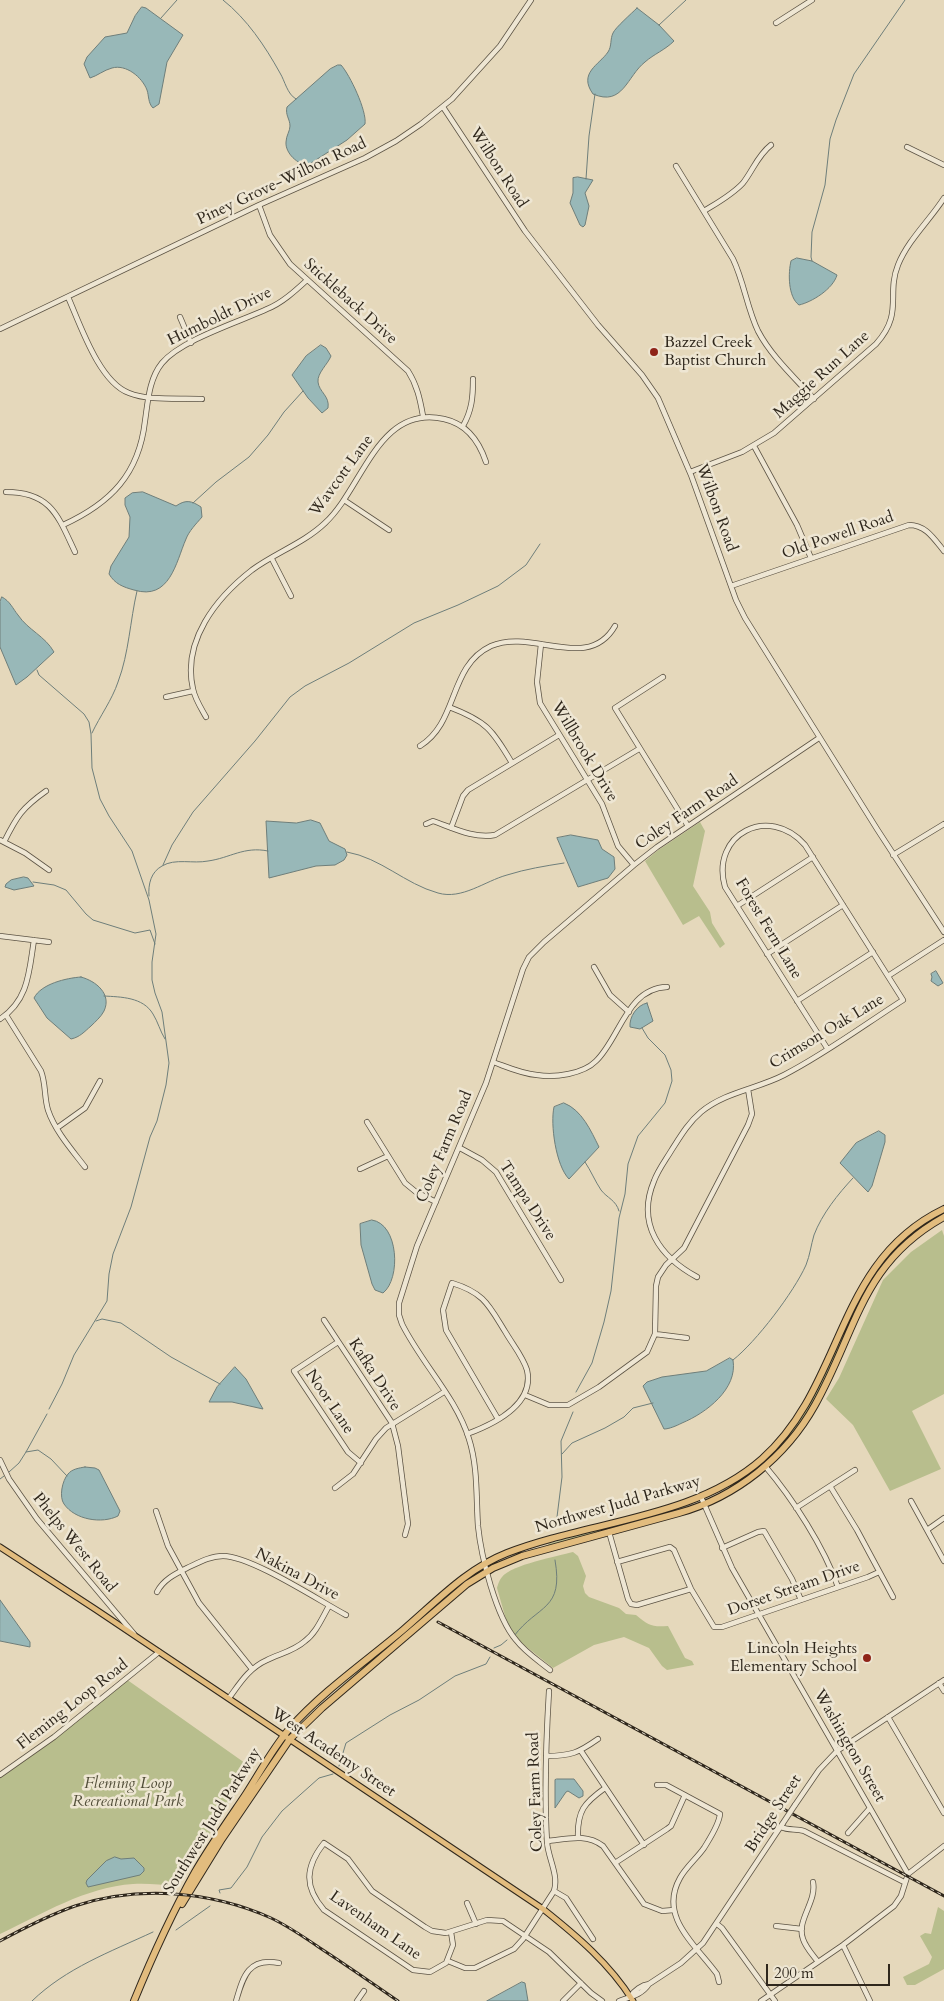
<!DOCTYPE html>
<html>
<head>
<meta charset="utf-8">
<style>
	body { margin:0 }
	#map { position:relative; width:944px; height:2001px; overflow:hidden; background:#e5d8bb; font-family:Cardo,serif }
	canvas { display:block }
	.scale { position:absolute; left:766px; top:1964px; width:124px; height:22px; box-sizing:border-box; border:2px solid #2f271c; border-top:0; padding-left:6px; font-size:15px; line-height:18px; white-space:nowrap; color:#2f271c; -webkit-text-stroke:4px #eee6d3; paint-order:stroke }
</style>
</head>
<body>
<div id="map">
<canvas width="944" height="2001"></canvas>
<div class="scale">200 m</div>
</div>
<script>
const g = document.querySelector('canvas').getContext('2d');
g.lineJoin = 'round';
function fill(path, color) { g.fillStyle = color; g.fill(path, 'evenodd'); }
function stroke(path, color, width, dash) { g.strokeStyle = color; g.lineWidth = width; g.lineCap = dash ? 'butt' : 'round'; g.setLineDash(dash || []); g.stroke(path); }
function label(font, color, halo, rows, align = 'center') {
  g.font = font + ' Cardo,serif'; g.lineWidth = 5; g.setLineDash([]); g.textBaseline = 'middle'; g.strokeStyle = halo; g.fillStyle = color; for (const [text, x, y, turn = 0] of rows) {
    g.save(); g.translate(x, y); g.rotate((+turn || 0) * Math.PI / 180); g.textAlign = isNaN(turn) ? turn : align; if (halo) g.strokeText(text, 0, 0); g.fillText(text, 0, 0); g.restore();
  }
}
fill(new Path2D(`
	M 700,822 L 705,831 L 693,886 L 710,912 L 712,923 L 725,944 L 720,948 L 699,916 L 683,925 L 645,861 L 657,851 Z
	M 944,1211 L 944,1215 C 929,1224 914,1233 900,1245 C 854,1289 841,1354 811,1408 C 798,1430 780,1448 762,1466 L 761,1465 L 788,1435 L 808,1407 L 857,1300 L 873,1273 L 908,1235 Z
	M 942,1230 L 944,1236 L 944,1394 L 912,1411 L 941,1469 L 890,1491 L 853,1425 L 826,1399 L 839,1378 L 883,1280 L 911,1252 Z
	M 640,1518 L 641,1519 L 549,1546 L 548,1544 Z
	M 573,1552 L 578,1556 L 586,1576 L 583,1586 L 585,1593 L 589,1597 L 619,1608 L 626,1614 L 636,1615 C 649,1626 652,1627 668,1626 L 685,1658 L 692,1661 L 694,1665 L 667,1670 L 662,1666 L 649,1648 L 624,1637 L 594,1645 L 553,1668 L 518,1640 L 509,1630 L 497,1588 C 498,1584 500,1579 502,1577 C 511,1565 558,1556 573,1552 Z
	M 422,1617 L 423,1618 L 339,1690 L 338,1689 Z
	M 126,1679 L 252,1768 L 176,1886 C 162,1885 147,1883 133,1884 C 86,1887 42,1914 0,1934 L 0,1774 Z
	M 938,1907 L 944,1911 L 944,1969 L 915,1985 L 907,1985 L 903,1977 L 929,1964 L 932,1957 L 920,1936 L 925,1933 L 931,1934 Z`), '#b8be8d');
const water = new Path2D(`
	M 142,7 L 146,8 L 183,35 L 167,62 L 159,104 L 153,108 C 148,103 149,96 147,90 C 142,77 126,64 112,68 C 104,70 97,76 90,78 L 84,64 L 87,57 L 105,37 L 127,33 L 135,16 Z
	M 637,8 L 659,25 L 674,41 C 665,50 654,54 645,62 C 627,76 623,107 593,94 C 578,73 599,65 608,52 C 612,46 610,39 613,33 C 615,28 632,13 637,8 Z
	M 338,65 L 341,65 C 350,75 367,111 365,124 L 347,140 L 308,165 C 298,165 285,153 286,142 C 286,136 290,131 290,126 C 290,119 285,115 287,107 L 330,69 Z
	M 578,177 L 593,180 L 585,193 L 589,206 L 585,225 L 583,227 L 580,225 L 570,203 L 573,193 L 573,178 Z
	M 797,258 L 812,261 L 837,275 C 833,289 812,302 799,305 C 788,297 788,273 791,261 Z
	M 321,345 L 326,348 L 331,356 C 328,364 317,373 318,382 C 319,392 330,396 328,408 L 322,413 L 308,398 L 292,375 L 306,356 Z
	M 143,492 L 176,506 C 186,499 192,501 201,507 L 202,517 C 196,524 189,531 186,539 C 176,562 170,601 134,590 C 123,587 115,584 109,574 L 111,566 L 129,537 L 130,517 L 125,505 L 125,498 L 132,493 Z
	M 2,597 C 10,601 13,609 18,615 C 28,630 45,636 54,652 L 27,677 L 16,685 L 0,647 L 0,602 Z
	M 311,820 L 320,823 L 329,841 L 345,849 L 347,855 L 344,860 L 335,865 L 316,866 L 269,878 L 266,821 L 296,823 Z
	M 571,835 L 598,840 L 602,849 L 614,857 L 615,869 L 608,878 L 578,887 L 557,838 Z
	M 24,877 L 28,878 L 34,886 L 14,890 L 5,887 L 6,884 L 11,880 Z
	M 936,971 L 943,983 L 938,986 L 931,981 L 932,977 L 931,974 Z
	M 81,977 C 96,981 112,994 104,1011 C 101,1017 95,1022 91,1026 C 84,1032 80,1037 71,1039 L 47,1018 L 34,998 C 41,984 66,978 81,977 Z
	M 647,1003 L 653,1021 L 640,1029 L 630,1027 C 629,1017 637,1005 647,1003 Z
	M 564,1103 C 582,1110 591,1131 599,1147 L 569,1179 C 556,1166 550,1124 554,1107 Z
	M 879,1131 L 885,1135 L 885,1142 L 872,1186 L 868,1192 L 840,1163 L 856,1143 Z
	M 372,1220 C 399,1224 401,1279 383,1293 L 375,1290 L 372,1284 L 361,1245 L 360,1224 Z
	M 730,1358 L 733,1360 C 738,1389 706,1413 682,1423 C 676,1426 669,1429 664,1429 L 643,1386 L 647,1382 L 662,1377 L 706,1371 Z
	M 235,1367 L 246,1379 L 263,1409 L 232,1402 L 209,1402 L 217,1387 Z
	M 85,1467 L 95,1468 L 99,1470 L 120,1511 L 118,1516 C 102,1524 75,1520 64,1504 C 59,1497 62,1481 68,1474 C 72,1469 79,1468 85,1467 Z
	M 0,1600 L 30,1642 L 30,1647 L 0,1641 Z
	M 557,1779 L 574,1779 L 583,1791 L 583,1796 L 579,1798 L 568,1791 L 566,1792 L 555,1808 L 555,1780 Z
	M 115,1857 L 121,1859 L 134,1858 L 144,1868 L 144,1871 L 140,1875 L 88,1887 L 86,1883 L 87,1880 L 106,1861 Z
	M 522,1982 L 525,1983 L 528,2001 L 487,2001 Z`);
fill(water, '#98b8b8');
stroke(water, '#6e7e7a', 1);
stroke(new Path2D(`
	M 223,0 C 247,19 265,46 280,73 C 285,81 287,94 296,99
	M 161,18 L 177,0
	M 659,25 L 686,0
	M 586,179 L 589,136 L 595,94
	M 812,261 L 811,257 L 812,232 L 825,185 L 830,139 L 836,120 L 854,74 L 905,0
	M 193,503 L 216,482 L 249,457 L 268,435 L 284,412 L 303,391
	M 37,670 L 39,675 L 84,714 L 89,722 L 91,734 L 92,768 L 100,799 L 109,816 L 132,851 L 149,900 L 156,934 L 152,962 L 152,980 L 155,993 L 162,1012 L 169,1063 L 166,1085 L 157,1121 L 150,1137 L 131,1207 L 113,1254 L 109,1274 L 107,1301 L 74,1355 L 62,1384 L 49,1409
	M 92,733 C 100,716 112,700 118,682 C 129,653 130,621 137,591
	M 347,852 C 381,858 405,884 438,893 C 462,900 485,881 507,875 C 526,869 545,866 564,863
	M 163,865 L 172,845 L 193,812 L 255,741 L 290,697 L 305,686 L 349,663 L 414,623 L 458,605 L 498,586 L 526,565 L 540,544
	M 33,882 L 54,885 L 66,890 L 86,914 L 93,920 L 135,933 L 150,930 L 155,944
	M 149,896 C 148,884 151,872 162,866 C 175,858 193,864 208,861 C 230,858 244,846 268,851
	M 104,996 C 121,997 143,997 153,1014 C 158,1022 160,1031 165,1039
	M 585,1162 C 591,1171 595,1181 601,1190 C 607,1198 616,1200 619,1211
	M 96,1321 L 102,1319 L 121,1323 L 171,1357 L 220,1384
	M 733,1360 C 756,1342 794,1292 806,1265 C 810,1255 811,1245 814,1235 C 822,1214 838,1194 853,1178
	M 576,1392 L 592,1363 L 604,1322 L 611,1291 L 619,1218 L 625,1194 L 628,1164 L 638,1136 L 665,1103 L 672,1081 L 671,1070 L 665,1055 L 648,1038 L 642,1028
	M 26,1452 L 38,1450 L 51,1459 L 67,1476
	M 562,1454 L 572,1443 L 605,1428 L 624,1417 L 633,1408 L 653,1403
	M 9,1472 L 19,1463 L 26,1452 L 47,1414
	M 0,1479 L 4,1476
	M 556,1525 L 562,1477 L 561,1441 L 573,1412
	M 514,1636 C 538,1604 564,1611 555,1560
	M 494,1648 L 501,1645 L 507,1640
	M 339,1766 L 346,1743 L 390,1715 L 419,1700 L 455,1676 L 486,1664 L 490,1657
	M 220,1893 L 219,1890 L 231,1888 L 247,1867 L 262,1837 L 282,1811 L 319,1778 L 333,1774
	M 176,1930 L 210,1906
	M 32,2001 C 66,1968 110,1952 153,1932`), '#6e7e7a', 1);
const minor = new Path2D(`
	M 776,23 L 812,0
	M 443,107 L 525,231 L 598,325 L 642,375 L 658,398 L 691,475 L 736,600 L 745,618 L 877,829 L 944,932
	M 907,147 L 944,165
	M 676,166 L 733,259 C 744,282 747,308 758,331 C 771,356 795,378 814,399
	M 259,205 L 270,235 L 290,264 L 408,371 C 417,385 420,399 423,416
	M 704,211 C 717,203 732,195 743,183 C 753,170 758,155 771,145
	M 68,297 C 80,324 99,382 129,393 C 148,401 180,398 202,399
	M 180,317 L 191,343
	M 0,329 L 259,205 L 365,158 L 396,141 L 421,124 L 452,99 L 500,46 L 531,0
	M 463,426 C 472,410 473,397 473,379
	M 754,446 L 797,525 L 811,558
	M 690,472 L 742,452 L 774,433 L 876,344 C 904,313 886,295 898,265 C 908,240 930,220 944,198
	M 6,492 C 51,492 58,516 75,552
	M 344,500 L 389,530
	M 63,525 C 111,503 139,474 145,421 C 148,401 149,379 162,363 C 181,340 239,322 267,309 C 282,303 295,291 307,280
	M 272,559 L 291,596
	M 731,586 L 909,525 C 926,525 934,539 944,551
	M 541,644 L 537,682 L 540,703 L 602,804 L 618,846 L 634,865
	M 663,677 L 615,708 L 688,826
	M 166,697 L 193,691
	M 449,707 C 486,721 492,729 512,763
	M 206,717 C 201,708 195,699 193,689 C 182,641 216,598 252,570 C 275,553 304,543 325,523 C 363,488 378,404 444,419 C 467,424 479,441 486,462
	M 420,746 C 459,722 448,666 491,646 C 533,628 588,673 615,626
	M 426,824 L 433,821 C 453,828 474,839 495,835 L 639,749
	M 451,828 L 463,796 L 468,790 L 559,735
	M 0,840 L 25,853 L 49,870
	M 4,842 C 17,816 22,808 46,791
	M 893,855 L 944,824
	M 737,906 L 813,857
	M 0,936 L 49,942
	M 767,954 L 843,905
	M 594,967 L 610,995 L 629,1012
	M 888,976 L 944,940
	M 797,1001 L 873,952
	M 6,1015 L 41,1071 C 46,1084 44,1097 48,1110 C 55,1131 72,1150 85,1167
	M 0,1019 C 29,1000 29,971 34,940
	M 493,1062 C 507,1067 522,1074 537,1075 C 555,1078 583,1074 596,1061 C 620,1038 627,988 667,987
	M 367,1122 L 405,1183 L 416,1192 L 436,1202
	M 57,1128 L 85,1108 L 100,1081
	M 460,1148 L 482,1160 L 496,1172 L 561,1280
	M 360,1169 L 388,1156
	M 697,1277 C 660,1257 636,1224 654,1181 C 658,1170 665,1161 671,1151 C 680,1137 688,1123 701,1112 C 725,1092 757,1089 784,1075 C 825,1054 864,1025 903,1000 L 805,845 C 769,804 710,834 725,887 L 827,1048
	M 324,1320 L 392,1423 L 398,1446 L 408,1524 L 405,1535
	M 655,1334 L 687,1338
	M 338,1342 L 294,1371 L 348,1452 L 361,1463
	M 525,1395 L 549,1405 L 568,1405 L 599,1387 L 647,1352 L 655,1334 L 656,1286 L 658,1277 L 666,1265 L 684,1248 L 748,1125 L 752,1114 L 748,1089
	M 467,1434 C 494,1424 535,1405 527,1370 C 523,1357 513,1345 506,1333 C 489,1306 485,1293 452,1283 L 443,1310 L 446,1330 L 498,1419
	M 0,1460 L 9,1479 L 37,1519 L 134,1634
	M 765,1466 C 793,1499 824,1547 838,1587
	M 830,1486 L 857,1530 L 893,1597
	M 335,1488 L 353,1474 L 376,1439 L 386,1428 L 444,1392
	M 701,1497 L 732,1568 L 908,1874
	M 911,1501 L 944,1561
	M 796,1508 L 855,1470
	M 156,1511 L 168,1546 L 199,1603 L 252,1669
	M 927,1530 L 944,1518
	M 609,1532 L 628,1599 L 631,1604 L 637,1605 L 691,1589
	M 722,1548 L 758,1532 L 764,1531 L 792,1579 L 801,1600
	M 617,1562 L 670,1547 L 674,1550 L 691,1589 L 714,1627 L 722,1627 L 868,1577 L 879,1572
	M 157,1592 C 163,1580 175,1574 187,1568 C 198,1563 210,1556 223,1556 C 251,1556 318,1600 346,1615
	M 550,1670 C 539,1661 525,1652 516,1640 C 496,1617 481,1556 478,1526 C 476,1497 478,1467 469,1439 C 456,1397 422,1364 402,1324 L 399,1315 L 399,1303 L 417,1246 L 486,1083 L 523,969 L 529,957 L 544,942 L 634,865 L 657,847 L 819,738
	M 939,1683 L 944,1691
	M 229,1698 C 240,1683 249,1668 267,1660 C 279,1654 294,1651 305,1641 C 316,1633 322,1618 329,1606
	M 888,1717 L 944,1813
	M 581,1751 L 644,1845
	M 546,1756 C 571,1756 578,1753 598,1739
	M 0,1775 L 54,1737 L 159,1652
	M 657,1785 L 666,1785 L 720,1814 C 719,1825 710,1838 704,1848 C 697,1858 686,1867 680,1878 C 658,1917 696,1945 717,1974 L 719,1982
	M 795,1805 L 819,1770 L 837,1751 L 944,1680
	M 781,1827 C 789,1831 796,1828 804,1831 L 904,1882
	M 848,1833 L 870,1808
	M 578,1838 C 577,1811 584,1803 605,1788
	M 547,1841 C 567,1839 586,1833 603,1846 L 644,1904 L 662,1911 L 674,1910
	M 615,1863 L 667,1829 L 671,1826 L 685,1795
	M 813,1882 C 817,1902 796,1920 803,1939 C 806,1948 813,1955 818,1962
	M 554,1891 L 566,1898 L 593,1939
	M 467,1903 L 476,1924
	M 717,1924 L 722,1928 L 775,2001
	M 776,1926 L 802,1929
	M 451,1932 L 453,1945 L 446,1963 L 430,1972 L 413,1970 L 324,1910 C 304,1887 305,1867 324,1843 L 348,1859 L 372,1891 L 425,1927 L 432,1931 L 446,1933 L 487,1920 L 503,1921 L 549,1952 L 591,1993 L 602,2001
	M 843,1945 L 870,2001
	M 448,1961 L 465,1968 L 475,1968 L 514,1949 L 523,1939 L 554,1891 C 559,1875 548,1858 547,1842 C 544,1792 546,1741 549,1691
	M 630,1997 C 634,1990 642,1985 649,1984
	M 236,2001 C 243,1977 248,1957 279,1963
	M 357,2001 L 364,1991
	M 563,2001 L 581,1983
	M 619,2001 C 630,1997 642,1995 649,1984 L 681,1963 L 703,1943 L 783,1823
	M 761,2001 L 843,1945 L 894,1906 L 901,1896 L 908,1874 L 944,1846`);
const major = new Path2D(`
	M 0,1547 L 95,1609 L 543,1909 C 577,1936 610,1964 633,2001`);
const highway = new Path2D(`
	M 182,1904 L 222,1839 L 290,1739 L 322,1708 L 467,1584 L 493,1568 L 522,1556 L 679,1513 C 736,1497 786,1457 815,1405 C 857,1330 861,1263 944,1217
	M 134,2001 C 152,1957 172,1913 195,1872 C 210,1846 227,1822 244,1797 C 259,1774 272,1749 290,1728 C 323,1691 365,1662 403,1630 C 436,1602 466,1569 507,1553 C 589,1521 694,1519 762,1459 C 846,1384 834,1262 944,1209`);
stroke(minor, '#5c5344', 6);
stroke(major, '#2f271c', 7);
stroke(highway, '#2f271c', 8);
stroke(minor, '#eee6d3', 4.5);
stroke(major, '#e2bc7e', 5);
stroke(highway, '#e2bc7e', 6);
const rail = new Path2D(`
	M 438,1622 L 944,1896
	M 0,1941 C 24,1928 49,1915 75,1906 C 139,1885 211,1891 271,1918 C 288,1926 304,1937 320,1948 C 346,1965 372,1983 398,2001`);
stroke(rail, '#2f271c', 3);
stroke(rail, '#eee6d3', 1, [4]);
const minorBridge = new Path2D(`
	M 783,1823 L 795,1805`);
stroke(minorBridge, '#5c5344', 6, []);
stroke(minorBridge, '#eee6d3', 4.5);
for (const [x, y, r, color] of [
	[654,352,5,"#8f2418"],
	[867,1658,5,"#8f2418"]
]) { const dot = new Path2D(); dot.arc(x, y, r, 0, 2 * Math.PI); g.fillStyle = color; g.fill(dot); stroke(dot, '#eee6d3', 2); }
label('16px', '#2f271c', '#eee6d3', [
	["Wilbon Road",498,168,57],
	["Piney Grove-Wilbon Road",282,182,-25],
	["Stickleback Drive",350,302,42],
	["Humboldt Drive",220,317,-26],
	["Maggie Run Lane",822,375,-42],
	["Wavcott Lane",342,476,-54],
	["Wilbon Road",716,508,70],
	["Old Powell Road",838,536,-19],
	["Willbrook Drive",584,752,59],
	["Coley Farm Road",687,813,-34],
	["Forest Fern Lane",768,929,59],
	["Crimson Oak Lane",827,1032,-31],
	["Coley Farm Road",445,1147,-67],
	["Tampa Drive",527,1201,57],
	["Kafka Drive",374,1375,57],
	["Noor Lane",329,1402,56],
	["Northwest Judd Parkway",618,1505,-16],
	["Phelps West Road",74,1543,51],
	["Nakina Drive",297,1575,28],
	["Dorset Stream Drive",794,1589,-19],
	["Fleming Loop Road",73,1705,-38],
	["Washington Street",849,1746,60],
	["West Academy Street",333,1753,34],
	["Coley Farm Road",536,1792,-92],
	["Bridge Street",774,1814,-57],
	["Southwest Judd Parkway",213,1821,-58],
	["Lavenham Lane",375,1926,35]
]);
label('16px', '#2f271c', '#eee6d3', [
	["Bazzel Creek",664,343],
	["Baptist Church",664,361],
	["Lincoln Heights",857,1649,"right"],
	["Elementary School",857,1667,"right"]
], 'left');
label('italic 16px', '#514d38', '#eee6d3', [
	["Fleming Loop",128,1784],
	["Recreational Park",128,1802]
]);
</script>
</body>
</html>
